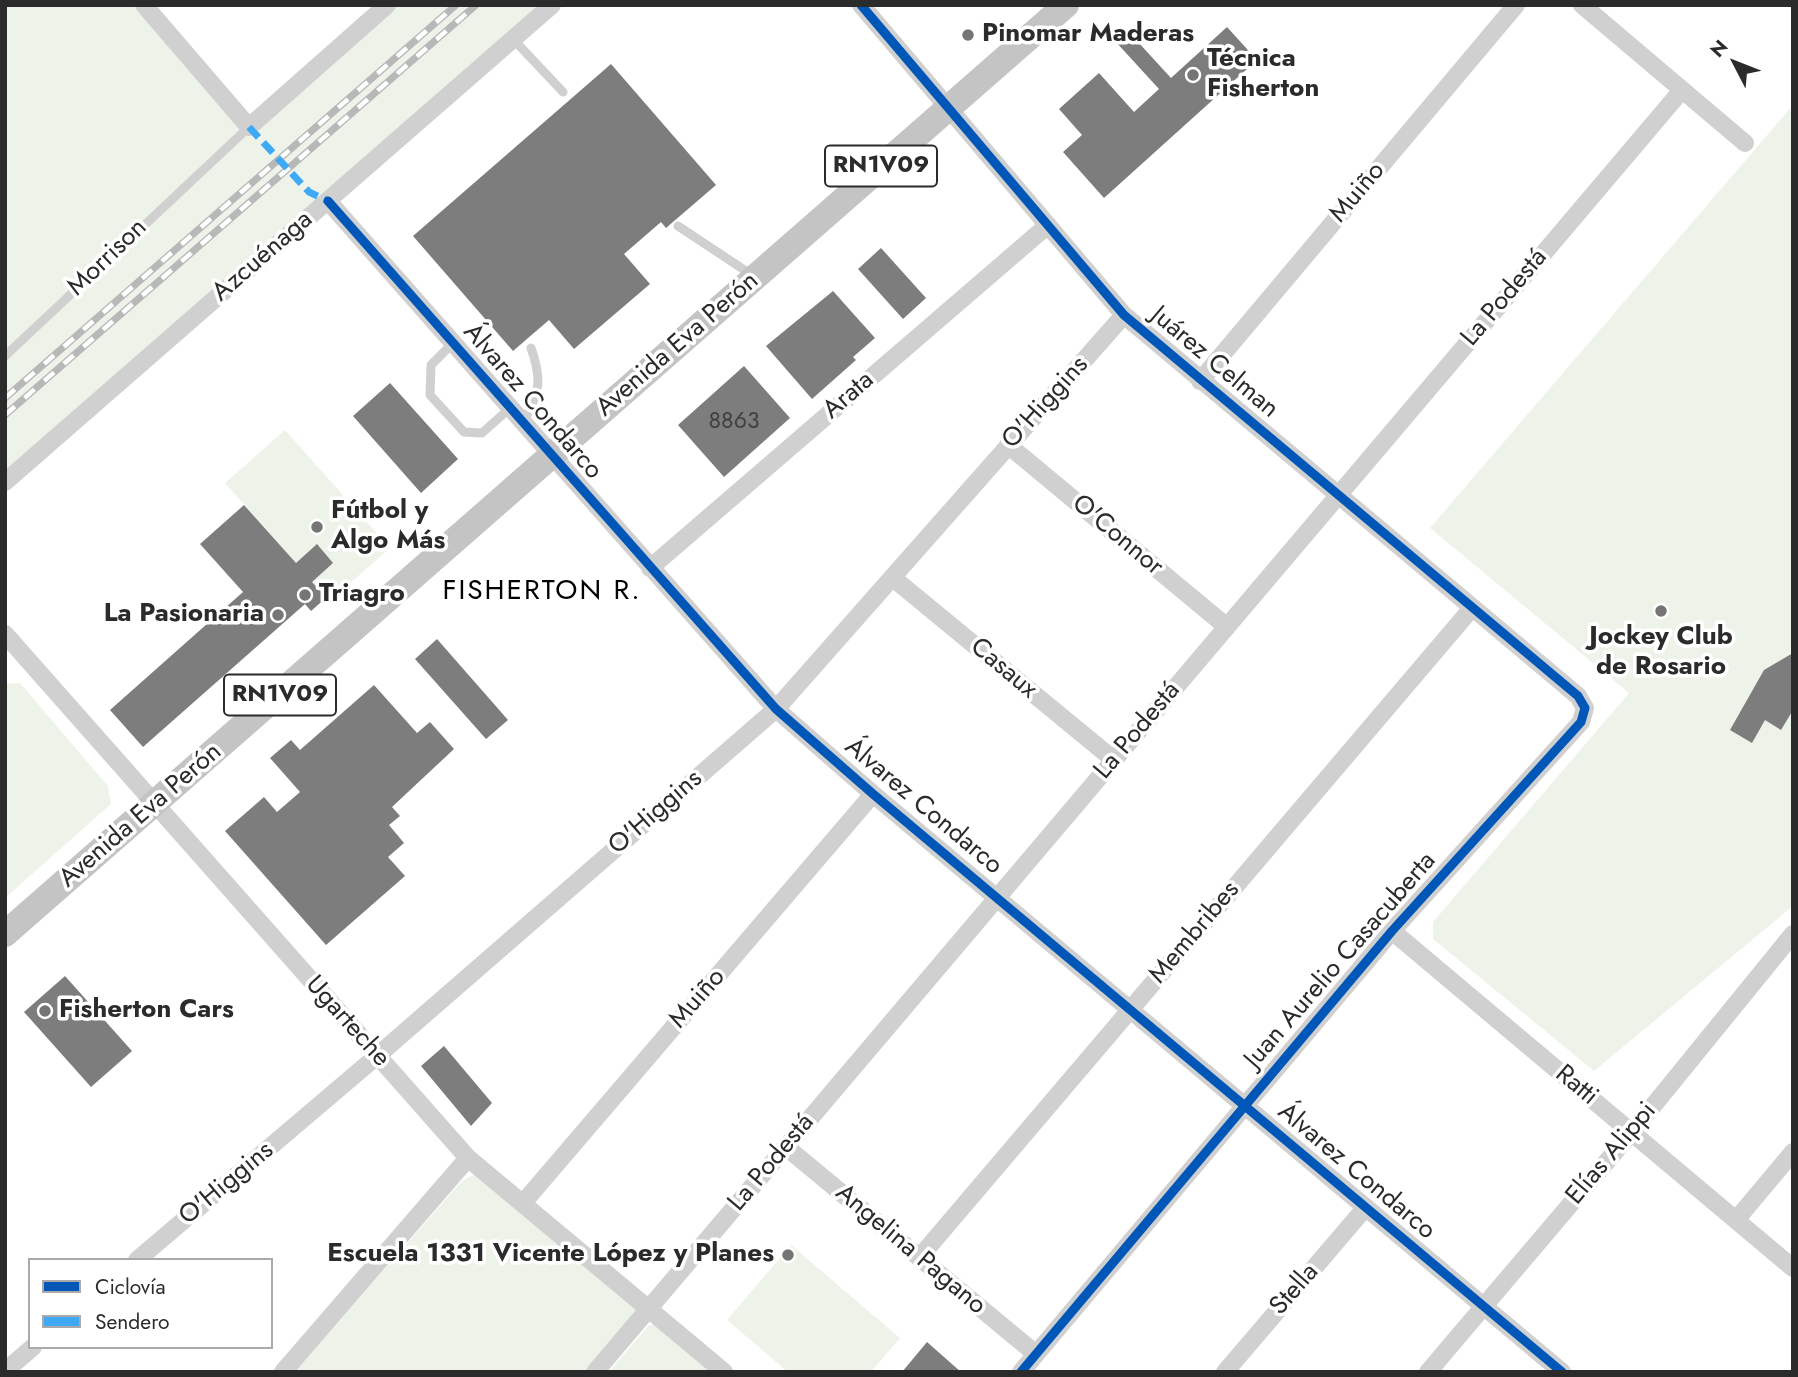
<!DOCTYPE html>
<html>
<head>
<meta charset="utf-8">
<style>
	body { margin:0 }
	#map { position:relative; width:1798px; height:1377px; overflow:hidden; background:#fff; font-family:Jost,sans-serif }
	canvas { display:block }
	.frame { position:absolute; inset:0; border:7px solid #2b2b2b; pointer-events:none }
	.legend { position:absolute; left:28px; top:1258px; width:245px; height:91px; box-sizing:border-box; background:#fff; border:2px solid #aaa; margin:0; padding:9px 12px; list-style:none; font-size:21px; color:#2b2b2b }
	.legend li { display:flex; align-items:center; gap:14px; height:35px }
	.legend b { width:35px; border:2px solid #aaa }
	.north { position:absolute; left:1700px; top:28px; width:70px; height:70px; -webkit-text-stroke:5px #fff; paint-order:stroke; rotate:312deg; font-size:19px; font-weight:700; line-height:28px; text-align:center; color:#2b2b2b }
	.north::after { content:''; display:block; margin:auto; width:24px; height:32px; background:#2b2b2b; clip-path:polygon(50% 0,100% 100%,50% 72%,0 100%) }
</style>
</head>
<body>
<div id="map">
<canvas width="1798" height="1377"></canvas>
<div class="frame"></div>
<ul class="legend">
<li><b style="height:9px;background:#0057b8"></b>Ciclovía</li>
<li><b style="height:9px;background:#3fa9f5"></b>Sendero</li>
</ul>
<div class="north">N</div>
</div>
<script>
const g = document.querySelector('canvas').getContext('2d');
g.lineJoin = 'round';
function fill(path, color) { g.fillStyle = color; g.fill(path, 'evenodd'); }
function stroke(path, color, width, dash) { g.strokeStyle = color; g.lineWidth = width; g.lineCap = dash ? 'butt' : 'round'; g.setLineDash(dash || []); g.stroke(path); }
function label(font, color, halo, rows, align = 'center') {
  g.font = font + ' Jost,sans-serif'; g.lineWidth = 7; g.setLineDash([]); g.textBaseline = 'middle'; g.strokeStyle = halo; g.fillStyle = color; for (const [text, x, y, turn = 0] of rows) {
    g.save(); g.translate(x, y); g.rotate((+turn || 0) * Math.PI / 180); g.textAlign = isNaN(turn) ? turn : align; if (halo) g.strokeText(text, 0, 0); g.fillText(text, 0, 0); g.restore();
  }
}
fill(new Path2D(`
	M 5,5 L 144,5 L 249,126 L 387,5 L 552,5 L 5,482 Z
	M 1793,105 L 1793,906 L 1594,1071 L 1433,939 L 1433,922 L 1629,693 L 1430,528 Z
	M 285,430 L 390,548 L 330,601 L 225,483 Z
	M 20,683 L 108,786 L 111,804 L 5,898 L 5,684 Z
	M 477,1173 L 634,1306 L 638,1312 L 589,1372 L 294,1372 L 462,1181 Z
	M 791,1245 L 900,1338 L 871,1372 L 788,1372 L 727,1320 Z
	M 649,1325 L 659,1325 L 714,1372 L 609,1372 Z`), '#eef3ea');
fill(new Path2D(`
	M 1227,27 L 1257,60 L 1104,198 L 1063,152 L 1082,135 L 1059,109 L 1099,73 L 1134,112 L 1159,89 L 1115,41 L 1127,30 L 1171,78 Z
	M 611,64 L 716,185 L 666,228 L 661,222 L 624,254 L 650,284 L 574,349 L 549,320 L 513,351 L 413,236 Z
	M 881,248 L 926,298 L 903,319 L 858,269 Z
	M 833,291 L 875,338 L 853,357 L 856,360 L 812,399 L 766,346 Z
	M 744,366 L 790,418 L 724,477 L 678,425 Z
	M 390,383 L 458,459 L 421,493 L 353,416 Z
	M 244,505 L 296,563 L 317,544 L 333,563 L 312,582 L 327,597 L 311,611 L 305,604 L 143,747 L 110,710 L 243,592 L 200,544 Z
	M 437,639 L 508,720 L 486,739 L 415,659 Z
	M 1793,653 L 1793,710 L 1781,730 L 1765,720 L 1752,743 L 1730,730 L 1764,670 Z
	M 374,685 L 417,733 L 430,722 L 454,749 L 392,807 L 400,816 L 389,825 L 404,843 L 388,857 L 405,876 L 326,945 L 225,831 L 264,797 L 277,812 L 300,792 L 270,758 L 291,740 L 300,750 Z
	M 65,976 L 132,1051 L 91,1087 L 24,1012 Z
	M 444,1046 L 492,1103 L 471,1126 L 421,1066 Z
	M 927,1342 L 961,1372 L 902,1372 Z`), '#7d7d7d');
stroke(new Path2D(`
	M 513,39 L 563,92
	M 678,226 L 752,275
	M 453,343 L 431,365 L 430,395 L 464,432 L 482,433 L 510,408
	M 5,356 L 249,127
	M 523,423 C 539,392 543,382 531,348`), '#d0d0d0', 9);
stroke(new Path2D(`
	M 144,5 L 249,127 L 387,5
	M 861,5 L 1124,315 L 1578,696 L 1585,708 L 1581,722 L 1392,931 L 1021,1372
	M 1582,5 L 1745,143
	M 328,201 L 776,709 L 873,794 L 1562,1372
	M 1200,381 L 1516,5
	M 1008,445 L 1227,627
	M 5,482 L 552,5
	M 650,568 L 1048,225
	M 893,578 L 1114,760
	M 5,634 L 468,1158 L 724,1372
	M 1392,931 L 1793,1268
	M 786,1147 L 1036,1354
	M 523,1203 L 873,794
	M 1736,1220 L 1793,1152
	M 919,1258 L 1472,608
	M 137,1260 L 377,1056 L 776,709 L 1124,315
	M 5,1371 L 33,1347
	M 283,1372 L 468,1158
	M 595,1372 L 1682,90
	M 1225,1372 L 1366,1207
	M 1428,1372 L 1631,1133 L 1793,934`), '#d0d0d0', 18);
stroke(new Path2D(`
	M 5,934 L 1066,5`), '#c4c4c4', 26);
const rail = new Path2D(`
	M 5,398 L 456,5
	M 5,415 L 476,5`);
stroke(rail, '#b8b8b8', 7);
stroke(rail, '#fff', 4.5, [13]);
stroke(new Path2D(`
	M 249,127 L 309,192 L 328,201`), '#3fa9f5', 7, [14, 7]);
stroke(new Path2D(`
	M 861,5 L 1124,315 L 1578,696 L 1585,708 L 1581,722 L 1392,931 L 1021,1372
	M 328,201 L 776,709 L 873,794 L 1562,1372`), '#0057b8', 9);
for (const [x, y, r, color] of [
	[968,35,7,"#757575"],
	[1193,75,7,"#757575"],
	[317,527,7,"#757575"],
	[305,595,7,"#757575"],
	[1661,611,7,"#757575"],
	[278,615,7,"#757575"],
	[45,1011,7,"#757575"],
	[788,1255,7,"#757575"]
]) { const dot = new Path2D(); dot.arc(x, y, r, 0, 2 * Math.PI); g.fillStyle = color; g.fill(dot); stroke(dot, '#fff', 2.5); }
label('23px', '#404040', null, [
	["8863",734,422]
]);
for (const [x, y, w] of [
	[881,166,112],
	[280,695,112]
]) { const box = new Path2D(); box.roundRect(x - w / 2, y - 20.5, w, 41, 5); g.fillStyle = '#fff'; g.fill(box); stroke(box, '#2b2b2b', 2); }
label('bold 24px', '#2b2b2b', null, [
	["RN1V09",881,166],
	["RN1V09",280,695]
]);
label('bold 26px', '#2b2b2b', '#fff', [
	["Pinomar Maderas",982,35],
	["Técnica",1207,60],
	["Fisherton",1207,90],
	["Fútbol y",331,512],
	["Algo Más",331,542],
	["Triagro",319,595],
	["La Pasionaria",264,615,"right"],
	["Jockey Club",1661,638,"center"],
	["de Rosario",1661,668,"center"],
	["Fisherton Cars",59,1011],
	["Escuela 1331 Vicente López y Planes",774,1255,"right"]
], 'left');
label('26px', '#2b2b2b', '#fff', [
	["Muiño",1358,193,-50],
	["Azcuénaga",263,257,-41],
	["Morrison",108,258,-44],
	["La Podestá",1505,298,-50],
	["Avenida Eva Perón",678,345,-41],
	["Juárez Celman",1214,363,40],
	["Arata",849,396,-41],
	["Álvarez Condarco",532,402,49],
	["O'Higgins",1046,403,-48],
	["O'Connor",1117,536,40],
	["Casaux",1003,669,40],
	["La Podestá",1138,731,-50],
	["Álvarez Condarco",923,807,40],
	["O'Higgins",656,813,-41],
	["Avenida Eva Perón",141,816,-41],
	["Membribes",1195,933,-50],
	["Juan Aurelio Casacuberta",1341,961,-49],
	["Muiño",698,999,-49],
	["Ugarteche",347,1022,48],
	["Ratti",1576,1086,40],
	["Elías Alippi",1612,1154,-50],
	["La Podestá",772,1163,-50],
	["Álvarez Condarco",1356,1172,40],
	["O'Higgins",227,1184,-40],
	["Angelina Pagano",910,1250,40],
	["Stella",1295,1290,-49]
]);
g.letterSpacing = '2px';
label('28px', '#000', '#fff', [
	["FISHERTON R.",542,592]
]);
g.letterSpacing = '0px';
</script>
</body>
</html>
